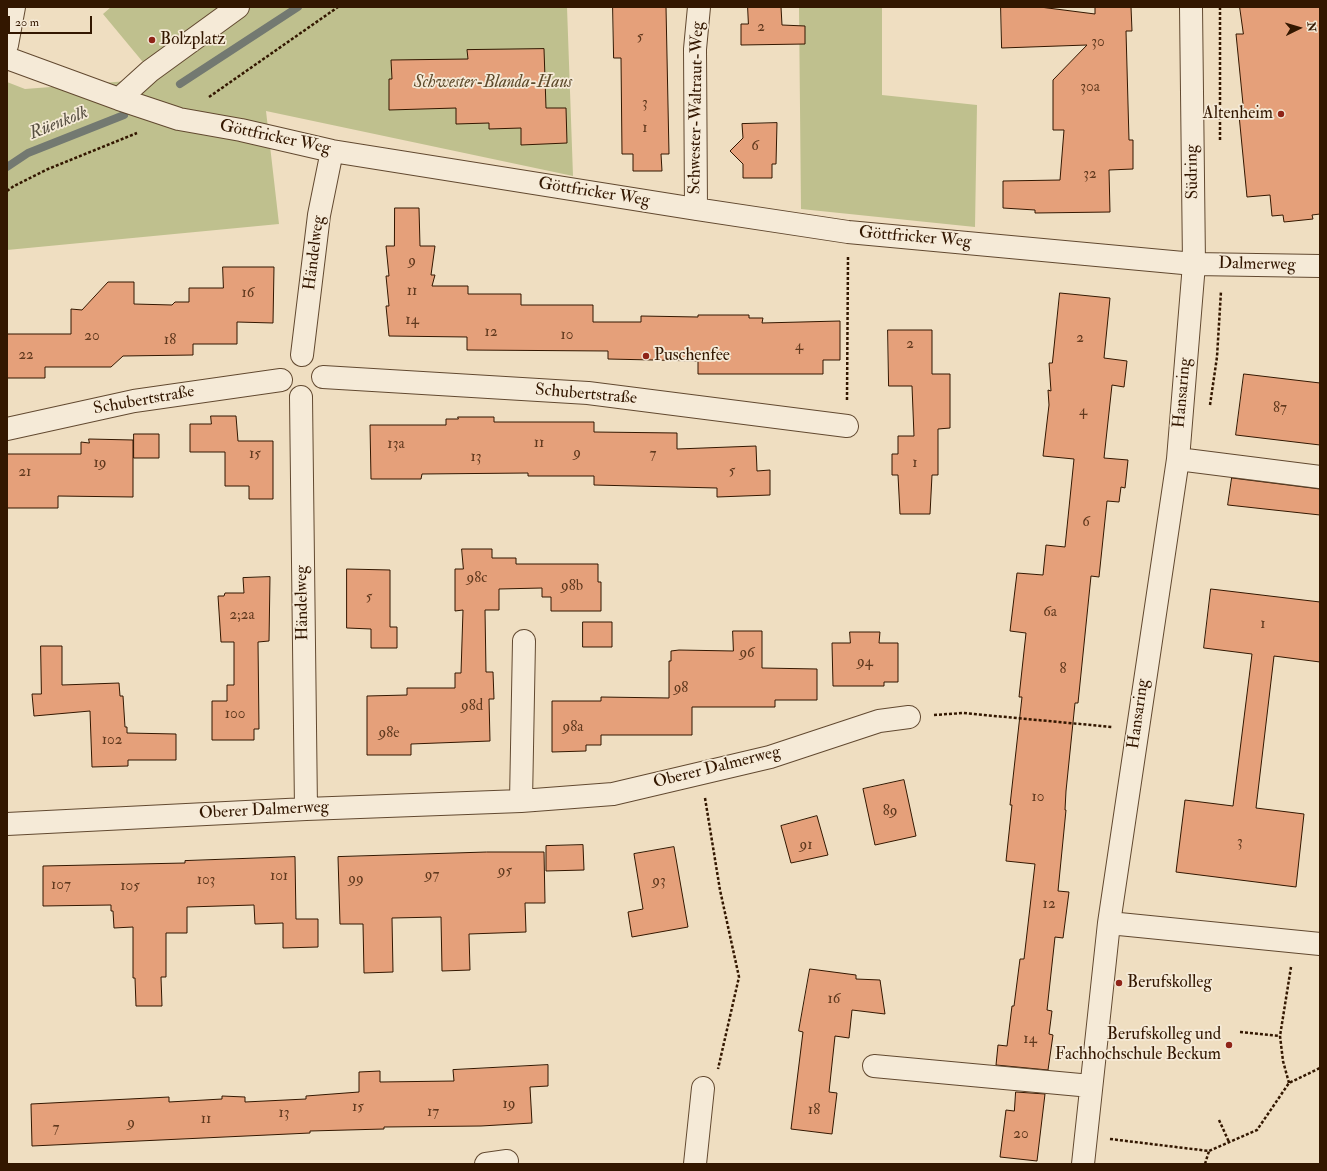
<!DOCTYPE html>
<html>
<head>
<meta charset="utf-8">
<style>
	body { margin:0 }
	#map { position:relative; width:1327px; height:1171px; overflow:hidden; background:#efdec1; font-family:"IM FELL Double Pica",serif }
	canvas { display:block }
	.frame { position:absolute; inset:0; border:8px solid #331700; pointer-events:none }
	.north { position:absolute; left:1279px; top:8px; width:40px; height:40px; -webkit-text-stroke:3px #f5ead7; paint-order:stroke; rotate:85deg; font-size:11px; font-weight:700; line-height:16px; text-align:center; color:#331700 }
	.north::after { content:''; display:block; margin:auto; width:14px; height:18px; background:#331700; clip-path:polygon(50% 0,100% 100%,50% 72%,0 100%) }
	.scale { position:absolute; left:8px; top:16px; width:84px; height:18px; box-sizing:border-box; border:2px solid #331700; border-top:0; padding-left:5px; font-size:12px; line-height:14px; white-space:nowrap; color:#331700; -webkit-text-stroke:3px #f5ead7; paint-order:stroke }
</style>
</head>
<body>
<div id="map">
<canvas width="1327" height="1171"></canvas>
<div class="frame"></div>
<div class="north">N</div>
<div class="scale">20 m</div>
</div>
<script>
const g = document.querySelector('canvas').getContext('2d');
g.lineJoin = 'round';
function fill(path, color) { g.fillStyle = color; g.fill(path, 'evenodd'); }
function stroke(path, color, width, dash) { g.strokeStyle = color; g.lineWidth = width; g.lineCap = dash ? 'butt' : 'round'; g.setLineDash(dash || []); g.stroke(path); }
function label(font, color, halo, rows, align = 'center') {
  g.font = font + ' "IM FELL Double Pica",serif'; g.lineWidth = 3.5; g.setLineDash([]); g.textBaseline = 'middle'; g.strokeStyle = halo; g.fillStyle = color; for (const [text, x, y, turn = 0] of rows) {
    g.save(); g.translate(x, y); g.rotate((+turn || 0) * Math.PI / 180); g.textAlign = isNaN(turn) ? turn : align; if (halo) g.strokeText(text, 0, 0); g.fillText(text, 0, 0); g.restore();
  }
}
fill(new Path2D(`
	M 111,7 L 567,7 L 573,176 L 266,111 L 279,224 L 7,250 L 7,82 L 25,89 L 128,81 L 147,67 L 103,14 Z
	M 799,7 L 882,7 L 882,95 L 977,105 L 975,227 L 801,209 Z`), '#bfc08e');
stroke(new Path2D(`
	M 180,84 L 298,7
	M 7,167 L 28,153 L 124,115`), '#737971', 8);
const building = new Path2D(`
	M 613,7 L 666,7 L 669,154 L 661,154 L 662,171 L 633,171 L 633,154 L 622,154 L 621,58 L 614,58 Z
	M 748,7 L 781,7 L 782,25 L 805,26 L 805,44 L 741,45 L 741,24 L 748,24 Z
	M 1001,7 L 1040,7 L 1095,14 L 1095,7 L 1131,7 L 1132,31 L 1126,31 L 1129,140 L 1133,140 L 1133,169 L 1109,170 L 1110,212 L 1035,213 L 1035,210 L 1003,208 L 1003,181 L 1060,180 L 1064,130 L 1053,130 L 1053,80 L 1087,45 L 1002,48 Z
	M 1240,7 L 1320,7 L 1320,214 L 1312,215 L 1313,219 L 1284,222 L 1283,215 L 1272,216 L 1270,195 L 1247,197 L 1239,115 L 1244,114 L 1236,34 L 1243,34 Z
	M 544,49 L 546,108 L 566,108 L 567,143 L 521,145 L 521,128 L 489,129 L 489,123 L 456,124 L 456,108 L 389,110 L 389,79 L 392,79 L 391,60 L 468,59 L 467,50 Z
	M 777,123 L 776,164 L 772,164 L 772,178 L 743,178 L 743,164 L 730,151 L 743,138 L 742,124 Z
	M 395,208 L 419,208 L 420,246 L 435,246 L 431,275 L 435,275 L 432,286 L 468,286 L 468,294 L 521,294 L 521,305 L 593,305 L 593,322 L 641,322 L 641,316 L 698,317 L 698,315 L 749,315 L 749,318 L 763,318 L 762,323 L 840,321 L 840,360 L 823,360 L 823,374 L 698,374 L 698,361 L 608,359 L 608,351 L 467,350 L 467,337 L 389,336 L 386,306 L 389,306 L 386,276 L 389,276 L 386,246 L 394,246 Z
	M 223,267 L 274,267 L 273,323 L 237,322 L 237,344 L 193,344 L 193,355 L 123,356 L 111,367 L 45,367 L 45,378 L 7,378 L 7,334 L 71,334 L 71,309 L 82,310 L 108,282 L 134,282 L 134,304 L 172,305 L 175,302 L 189,302 L 189,288 L 223,288 Z
	M 1060,293 L 1110,298 L 1104,358 L 1127,361 L 1124,387 L 1112,385 L 1104,458 L 1128,460 L 1125,488 L 1121,487 L 1119,502 L 1107,501 L 1099,577 L 1091,576 L 1078,703 L 1075,703 L 1066,791 L 1065,810 L 1066,810 L 1058,891 L 1069,892 L 1063,938 L 1055,937 L 1047,1010 L 1052,1011 L 1049,1034 L 1053,1035 L 1048,1070 L 996,1065 L 998,1045 L 1007,1046 L 1012,1006 L 1014,1006 L 1020,959 L 1024,959 L 1035,864 L 1006,861 L 1012,805 L 1010,805 L 1022,697 L 1019,697 L 1026,633 L 1010,631 L 1017,573 L 1043,575 L 1046,545 L 1065,547 L 1074,459 L 1043,456 L 1049,405 L 1048,390 L 1051,391 L 1049,363 L 1052,363 Z
	M 888,330 L 932,330 L 932,374 L 950,374 L 950,428 L 938,429 L 938,475 L 932,475 L 930,514 L 900,514 L 898,475 L 892,475 L 892,454 L 898,454 L 898,436 L 914,436 L 912,386 L 889,386 Z
	M 1244,374 L 1320,383 L 1320,445 L 1236,435 Z
	M 211,416 L 236,416 L 238,441 L 273,441 L 273,499 L 249,499 L 249,486 L 225,486 L 225,452 L 190,452 L 190,424 L 211,424 Z
	M 458,417 L 494,417 L 494,422 L 594,422 L 594,432 L 677,433 L 677,449 L 756,446 L 757,471 L 770,470 L 770,495 L 717,497 L 717,488 L 594,485 L 594,476 L 528,476 L 528,473 L 422,474 L 421,479 L 371,479 L 370,425 L 446,425 L 446,419 L 458,419 Z
	M 134,434 L 159,434 L 159,458 L 134,458 Z
	M 89,439 L 133,440 L 133,497 L 58,496 L 58,508 L 7,508 L 7,454 L 81,454 L 81,442 L 89,443 Z
	M 1232,478 L 1320,489 L 1320,515 L 1228,505 Z
	M 462,549 L 492,549 L 492,558 L 516,558 L 516,564 L 598,564 L 598,582 L 601,582 L 601,611 L 551,611 L 551,597 L 542,597 L 542,588 L 499,589 L 499,610 L 485,610 L 486,672 L 493,672 L 494,699 L 489,699 L 490,741 L 411,744 L 411,755 L 367,755 L 367,696 L 407,695 L 407,688 L 455,688 L 455,673 L 461,673 L 463,610 L 455,611 L 455,569 L 463,569 Z
	M 347,569 L 390,570 L 390,627 L 397,627 L 397,648 L 371,648 L 371,629 L 347,628 Z
	M 270,577 L 269,641 L 258,642 L 259,729 L 254,729 L 254,740 L 212,740 L 212,701 L 227,701 L 227,685 L 234,685 L 234,642 L 221,642 L 218,596 L 224,596 L 225,593 L 244,593 L 243,578 Z
	M 1211,589 L 1320,602 L 1320,662 L 1274,656 L 1256,808 L 1304,814 L 1296,887 L 1176,872 L 1185,800 L 1233,806 L 1252,654 L 1204,648 Z
	M 583,622 L 612,622 L 612,647 L 583,647 Z
	M 733,631 L 762,631 L 762,668 L 817,669 L 817,700 L 775,700 L 775,707 L 692,707 L 692,735 L 601,735 L 601,745 L 586,745 L 586,751 L 552,752 L 552,701 L 601,701 L 601,697 L 669,698 L 669,661 L 671,661 L 671,651 L 679,650 L 733,651 Z
	M 850,632 L 880,632 L 879,643 L 898,643 L 898,682 L 884,682 L 884,686 L 833,686 L 832,643 L 850,643 Z
	M 41,646 L 62,646 L 62,685 L 119,683 L 120,696 L 123,696 L 125,727 L 127,727 L 127,733 L 176,734 L 176,760 L 128,760 L 128,766 L 92,767 L 90,711 L 34,716 L 32,694 L 41,694 Z
	M 904,780 L 916,836 L 875,845 L 863,789 Z
	M 817,816 L 828,855 L 791,863 L 781,826 Z
	M 583,845 L 584,870 L 546,871 L 546,846 Z
	M 674,847 L 688,927 L 632,937 L 628,912 L 643,909 L 634,854 Z
	M 487,852 L 544,852 L 545,903 L 525,903 L 526,932 L 469,934 L 470,970 L 442,971 L 441,917 L 392,918 L 393,972 L 364,973 L 363,924 L 340,924 L 338,857 Z
	M 295,857 L 296,919 L 318,919 L 318,947 L 283,948 L 283,923 L 255,924 L 254,905 L 187,907 L 187,933 L 166,933 L 166,977 L 161,977 L 162,1006 L 136,1006 L 135,978 L 133,978 L 133,927 L 114,928 L 113,911 L 111,911 L 111,905 L 43,906 L 43,866 L 185,863 L 185,861 Z
	M 810,969 L 856,975 L 856,979 L 880,980 L 885,1014 L 852,1010 L 849,1038 L 835,1036 L 829,1092 L 837,1093 L 832,1134 L 791,1129 L 803,1032 L 799,1031 Z
	M 548,1065 L 548,1086 L 530,1087 L 532,1123 L 481,1126 L 384,1127 L 384,1129 L 310,1131 L 310,1133 L 32,1146 L 31,1104 L 169,1097 L 169,1102 L 222,1099 L 222,1096 L 245,1097 L 245,1102 L 306,1099 L 306,1096 L 359,1092 L 359,1072 L 380,1071 L 380,1082 L 454,1081 L 453,1070 Z
	M 1016,1092 L 1045,1094 L 1037,1161 L 1000,1157 L 1006,1110 L 1014,1111 Z`);
fill(building, '#e5a07a');
stroke(building, '#331700', 1);
const minor = new Path2D(`
	M 7,45 L 14,7
	M 7,58 L 119,99 L 179,119 L 241,130 L 332,151 L 696,209 L 848,232 L 1194,264 L 1320,266
	M 119,99 L 150,71 L 238,7
	M 696,209 L 695,49 L 699,7
	M 302,355 L 319,215 L 332,151
	M 323,377 L 588,393 L 847,426
	M 301,397 L 306,809
	M 7,429 L 134,401 L 281,380
	M 1178,459 L 1320,477
	M 521,801 L 524,641
	M 7,824 L 306,809 L 521,801 L 613,794 L 770,757 L 879,721 L 909,717
	M 1109,923 L 1320,944
	M 874,1066 L 1091,1086
	M 486,1164 L 507,1161
	M 695,1164 L 703,1088
	M 1083,1164 L 1109,923 L 1178,459 L 1194,264 L 1191,7`);
stroke(minor, '#624930', 24);
stroke(new Path2D(`
	M 209,97 L 338,7
	M 1220,140 L 1220,7
	M 7,191 L 14,186 L 48,169 L 137,133
	M 847,400 L 848,257
	M 1210,405 L 1217,357 L 1221,291
	M 934,715 L 963,713 L 1112,727
	M 705,798 L 720,890 L 739,977 L 718,1069
	M 1240,1032 L 1280,1036
	M 1289,1083 L 1283,1061 L 1280,1036 L 1291,967
	M 1219,1120 L 1229,1142
	M 1110,1139 L 1209,1151 L 1257,1130 L 1289,1083 L 1320,1068
	M 1205,1164 L 1209,1151`), '#331700', 2.5, [3, 2]);
stroke(minor, '#f5ead7', 22);
for (const [x, y, r, color] of [
	[152,40,4,"#8f2418"],
	[1281,114,4,"#8f2418"],
	[646,356,4,"#8f2418"],
	[1119,983,4,"#8f2418"],
	[1229,1045,4,"#8f2418"]
]) { const dot = new Path2D(); dot.arc(x, y, r, 0, 2 * Math.PI); g.fillStyle = color; g.fill(dot); stroke(dot, '#f5ead7', 1.5); }
label('15px', '#60391e', null, [
	["2",761,28],
	["5",640,38],
	["30",1098,43],
	["30a",1090,88],
	["3",645,104],
	["1",645,129],
	["6",755,147],
	["32",1090,175],
	["9",412,262],
	["11",412,292],
	["16",248,294],
	["14",412,321],
	["12",491,333],
	["10",567,336],
	["20",92,337],
	["2",1080,339],
	["18",170,341],
	["2",910,345],
	["4",799,347],
	["22",26,356],
	["87",1280,409],
	["4",1083,412],
	["11",539,444],
	["13a",396,445],
	["9",577,454],
	["15",255,455],
	["7",653,455],
	["13",476,458],
	["19",100,464],
	["1",915,464],
	["5",732,472],
	["21",25,473],
	["6",1086,523],
	["98c",477,579],
	["98b",572,587],
	["5",369,598],
	["6a",1050,613],
	["2;2a",242,616],
	["1",1263,625],
	["96",747,654],
	["94",865,663],
	["8",1063,670],
	["98",681,689],
	["98d",472,707],
	["100",235,715],
	["98a",573,728],
	["98e",389,734],
	["102",112,741],
	["10",1038,798],
	["89",890,812],
	["3",1240,843],
	["91",806,846],
	["95",505,872],
	["97",432,876],
	["101",279,877],
	["99",356,880],
	["103",206,881],
	["93",659,882],
	["107",61,886],
	["105",130,887],
	["12",1049,905],
	["16",834,1000],
	["14",1030,1040],
	["19",509,1105],
	["15",358,1108],
	["18",814,1111],
	["17",433,1113],
	["13",284,1114],
	["11",206,1120],
	["9",131,1124],
	["7",56,1129],
	["20",1021,1135]
]);
label('17px', '#331700', '#f5ead7', [
	["Bolzplatz",160,40],
	["Altenheim",1273,114,"right"],
	["Puschenfee",654,356],
	["Berufskolleg",1127,983],
	["Berufskolleg und",1221,1035,"right"],
	["Fachhochschule Beckum",1221,1055,"right"]
], 'left');
label('italic 17px', '#5d4a2b', '#f5ead7', [
	["Schwester-Blanda-Haus",493,83]
]);
label('17px', '#331700', '#f5ead7', [
	["Schwester-Waltraut-Weg",697,108,-89],
	["Göttfricker Weg",275,138,12],
	["Südring",1193,172,-91],
	["Göttfricker Weg",594,193,9],
	["Göttfricker Weg",915,238,5],
	["Händelweg",315,253,-83],
	["Dalmerweg",1257,265,1],
	["Hansaring",1183,393,-85],
	["Schubertstraße",586,395,5],
	["Schubertstraße",144,401,-10],
	["Händelweg",303,603,-91],
	["Hansaring",1139,714,-82],
	["Oberer Dalmerweg",717,768,-14],
	["Oberer Dalmerweg",264,811,-3]
]);
label('italic 18px', '#585042', '#f5ead7', [
	["Rüenkolk",59,124,-22]
]);
</script>
</body>
</html>
